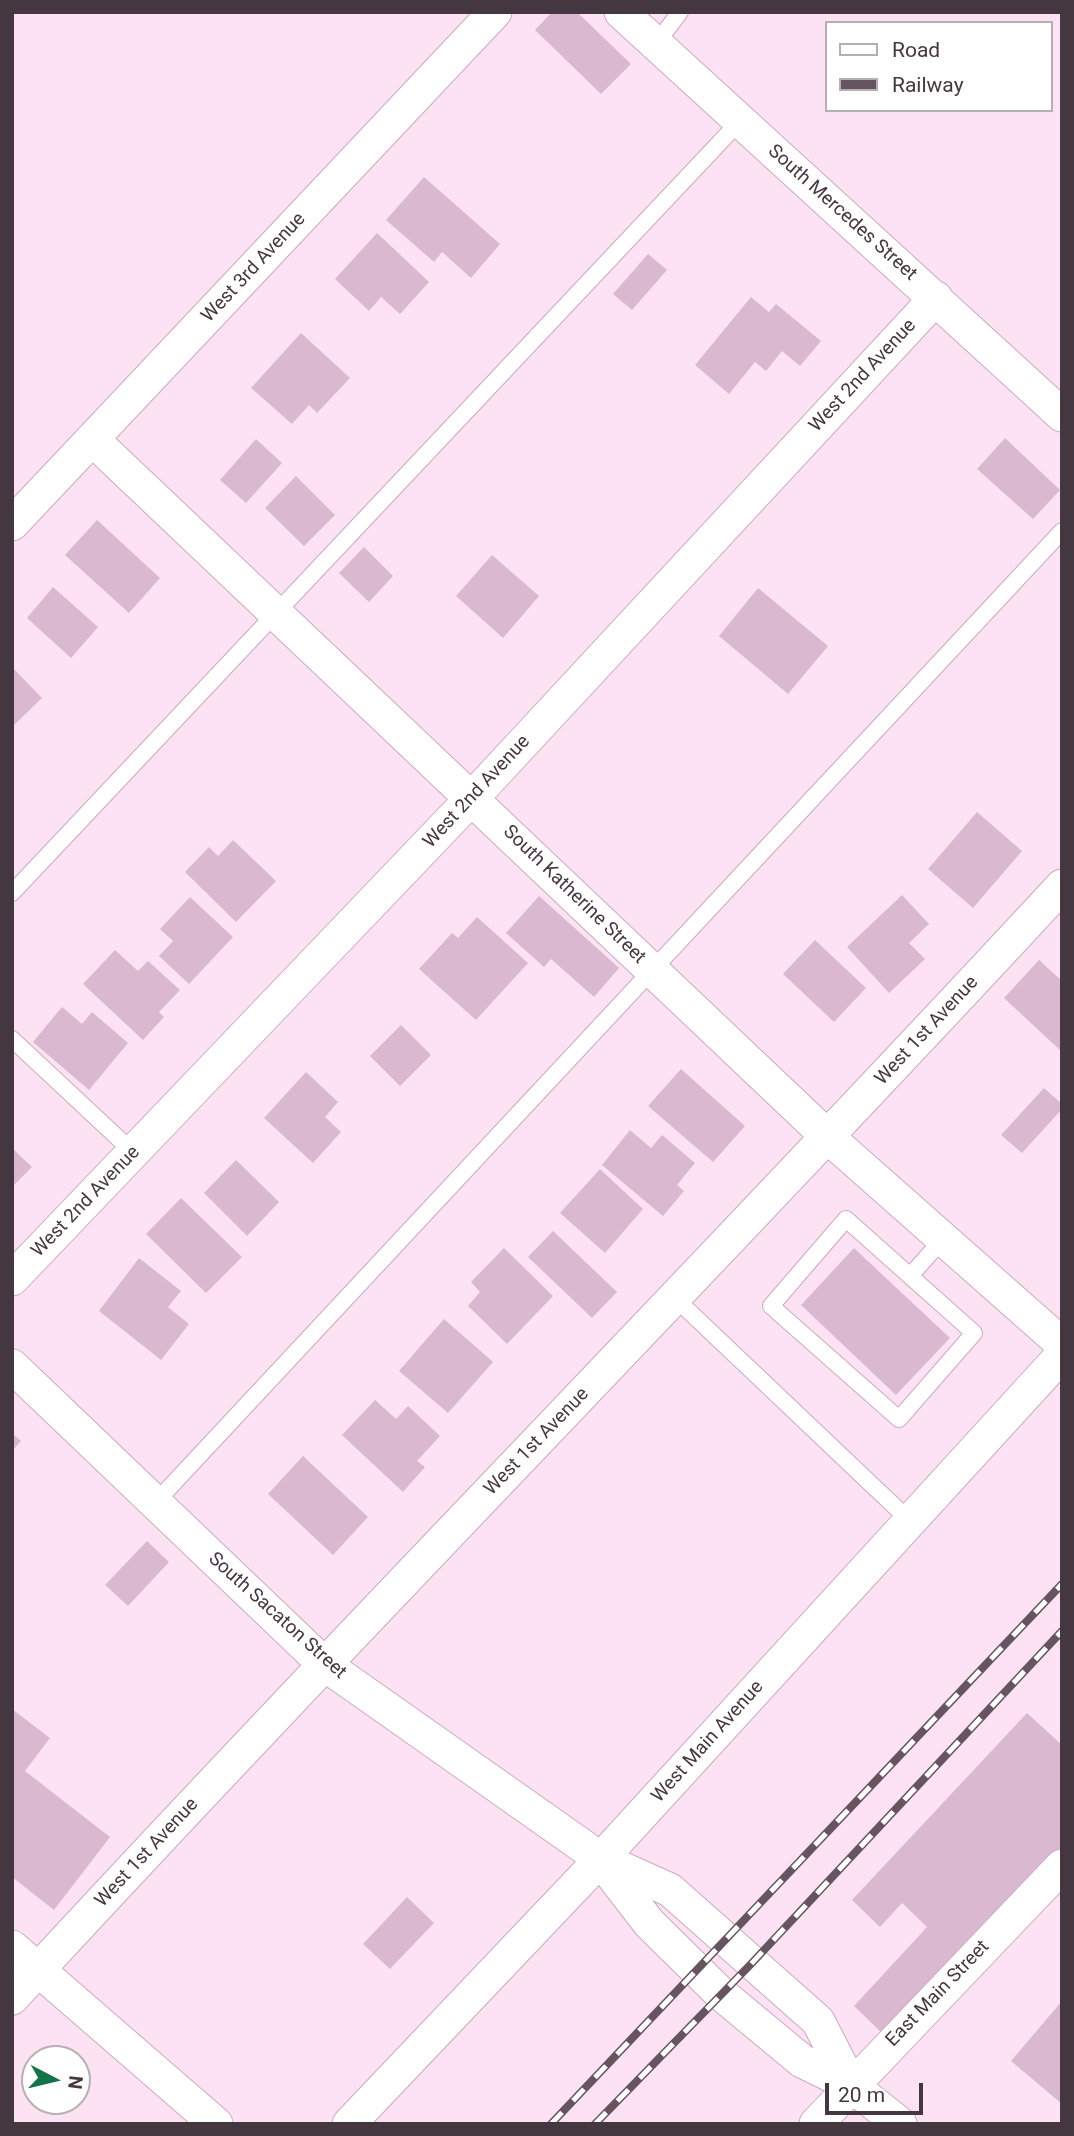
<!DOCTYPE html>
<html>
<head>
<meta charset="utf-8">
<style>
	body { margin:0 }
	#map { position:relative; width:1074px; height:2136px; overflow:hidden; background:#fde2f4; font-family:Roboto,sans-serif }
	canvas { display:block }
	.frame { position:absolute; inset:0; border:14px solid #453740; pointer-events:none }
	.legend { position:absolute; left:825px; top:21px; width:228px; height:91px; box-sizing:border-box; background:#fff; border:2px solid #b5afb3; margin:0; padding:9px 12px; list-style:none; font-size:21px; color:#453740 }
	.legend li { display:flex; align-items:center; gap:14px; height:35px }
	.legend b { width:35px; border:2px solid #b5afb3 }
	.north { position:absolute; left:21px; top:2045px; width:70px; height:70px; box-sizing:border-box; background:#fff; border:2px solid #b5afb3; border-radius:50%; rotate:97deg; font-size:19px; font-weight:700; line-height:28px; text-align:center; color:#453740 }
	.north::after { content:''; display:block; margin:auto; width:24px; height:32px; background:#137349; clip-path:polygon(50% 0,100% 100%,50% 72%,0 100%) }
	.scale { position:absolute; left:825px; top:2083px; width:98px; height:32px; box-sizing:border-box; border:4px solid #453740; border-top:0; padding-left:9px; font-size:21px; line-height:24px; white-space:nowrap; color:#453740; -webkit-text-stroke:5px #fff; paint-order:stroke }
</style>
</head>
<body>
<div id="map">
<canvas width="1074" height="2136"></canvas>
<div class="frame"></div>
<ul class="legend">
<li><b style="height:9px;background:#fff"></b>Road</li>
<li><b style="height:9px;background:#665560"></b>Railway</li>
</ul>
<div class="north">N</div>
<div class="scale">20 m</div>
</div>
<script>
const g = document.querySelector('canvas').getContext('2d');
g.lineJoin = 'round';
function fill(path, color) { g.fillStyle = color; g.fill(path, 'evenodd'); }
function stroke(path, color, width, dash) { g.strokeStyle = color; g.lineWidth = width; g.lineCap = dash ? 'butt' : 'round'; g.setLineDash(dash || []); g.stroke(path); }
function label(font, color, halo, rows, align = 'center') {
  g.font = font + ' Roboto,sans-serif'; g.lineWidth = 6; g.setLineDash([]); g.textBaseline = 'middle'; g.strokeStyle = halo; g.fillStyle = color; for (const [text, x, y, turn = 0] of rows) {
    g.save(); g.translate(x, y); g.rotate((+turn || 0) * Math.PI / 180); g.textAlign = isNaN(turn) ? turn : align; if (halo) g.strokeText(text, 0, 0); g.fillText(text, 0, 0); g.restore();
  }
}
fill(new Path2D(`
	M 552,12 L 577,12 L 631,64 L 601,94 L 535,30 Z
	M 424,177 L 500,244 L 471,278 L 442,252 L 434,262 L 386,220 Z
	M 377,233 L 429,282 L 400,314 L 381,297 L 369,311 L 335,279 Z
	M 648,254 L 667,270 L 632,310 L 613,294 Z
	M 751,297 L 769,312 L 776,304 L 821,341 L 800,366 L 782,351 L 766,371 L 755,362 L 729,394 L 695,365 Z
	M 301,333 L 350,378 L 317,413 L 309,405 L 292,424 L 251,388 Z
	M 1005,438 L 1060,490 L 1033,519 L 977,469 Z
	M 256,439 L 282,463 L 246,503 L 220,480 Z
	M 296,476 L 335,515 L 304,546 L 265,508 Z
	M 97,520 L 160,578 L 129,613 L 65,555 Z
	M 364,547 L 393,576 L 369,602 L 339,573 Z
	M 492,555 L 539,596 L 503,638 L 456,596 Z
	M 53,587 L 98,627 L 71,658 L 27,618 Z
	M 758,588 L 828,646 L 788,694 L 719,636 Z
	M 12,667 L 42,698 L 12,727 Z
	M 977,812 L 1022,851 L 973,908 L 928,869 Z
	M 233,840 L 276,881 L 236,922 L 185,872 L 209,847 L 218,856 Z
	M 902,895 L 929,924 L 909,943 L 925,959 L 889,993 L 847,947 Z
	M 539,896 L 619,968 L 594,997 L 551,959 L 544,967 L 506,933 Z
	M 190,897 L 233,937 L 189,984 L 159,956 L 173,941 L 160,929 Z
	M 477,917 L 528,963 L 476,1020 L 419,969 L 452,933 L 458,938 Z
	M 815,940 L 866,988 L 834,1022 L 783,974 Z
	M 115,950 L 138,971 L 148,961 L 180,990 L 159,1012 L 164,1017 L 143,1040 L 83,984 Z
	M 1039,960 L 1062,981 L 1062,1052 L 1004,998 Z
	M 62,1007 L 82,1024 L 92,1012 L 128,1043 L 89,1090 L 33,1042 Z
	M 401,1025 L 431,1055 L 400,1086 L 370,1056 Z
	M 681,1069 L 745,1126 L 713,1162 L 648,1106 Z
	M 306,1072 L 338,1102 L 325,1117 L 341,1132 L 313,1163 L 264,1118 Z
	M 1044,1088 L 1062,1104 L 1062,1109 L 1022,1153 L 1001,1135 Z
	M 630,1130 L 651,1148 L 662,1135 L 695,1163 L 677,1185 L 684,1191 L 663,1216 L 602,1165 Z
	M 12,1148 L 32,1167 L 12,1187 Z
	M 236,1160 L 279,1202 L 247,1236 L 204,1193 Z
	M 600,1169 L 643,1209 L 605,1253 L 560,1213 Z
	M 181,1198 L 242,1257 L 206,1293 L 146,1234 Z
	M 553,1231 L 617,1292 L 592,1318 L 528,1257 Z
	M 504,1248 L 553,1296 L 507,1344 L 468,1306 L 480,1292 L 471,1282 Z
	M 854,1248 L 950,1338 L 896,1395 L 801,1305 Z
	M 139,1258 L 181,1291 L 168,1307 L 189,1324 L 161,1360 L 99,1311 Z
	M 444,1319 L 493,1362 L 448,1413 L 399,1371 Z
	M 375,1400 L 396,1419 L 408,1406 L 440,1436 L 417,1461 L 425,1467 L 403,1492 L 342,1435 Z
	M 12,1433 L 21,1441 L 12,1451 Z
	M 303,1456 L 368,1517 L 333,1555 L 268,1494 Z
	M 147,1541 L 169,1562 L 128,1606 L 105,1585 Z
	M 12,1709 L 50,1738 L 25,1771 L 110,1837 L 54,1910 L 12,1877 Z
	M 1027,1713 L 1062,1745 L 1062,1846 L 885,2036 L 854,2006 L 927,1927 L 902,1903 L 880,1927 L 852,1900 Z
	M 407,1897 L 434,1923 L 390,1969 L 363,1944 Z
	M 1062,2001 L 1062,2104 L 1011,2061 Z`), '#dab9d0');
const service = new Path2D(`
	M 656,44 L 680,12
	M 12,893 L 740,121
	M 12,1039 L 133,1152
	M 846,1219 L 974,1333 L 899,1419 L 771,1306 Z
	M 910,1276 L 943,1239
	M 675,1298 L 910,1521
	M 155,1503 L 1062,531`);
const minor = new Path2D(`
	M 621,12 L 1062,415
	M 92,439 L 829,1138 L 1062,1344
	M 12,524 L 495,12
	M 12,1279 L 472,798 L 936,298
	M 12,1366 L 324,1664 L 601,1859 L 670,1890 L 818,2021 L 851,2085
	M 602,1862 L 649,1923 L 720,1993 L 802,2061 L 851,2085 L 900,2124
	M 12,1947 L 216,2124
	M 12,1998 C 358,1623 716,1260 1062,886
	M 349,2124 L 601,1859 L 1062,1355
	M 816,2124 L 1062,1866`);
stroke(service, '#cbaac0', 18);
stroke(minor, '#cbaac0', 35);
stroke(service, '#fff', 16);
stroke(minor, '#fff', 33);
const rail = new Path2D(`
	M 551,2124 L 1062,1584
	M 595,2124 L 751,1964 L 1062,1631`);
stroke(rail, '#665560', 8);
stroke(rail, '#fff', 5, [16]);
label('19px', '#453740', '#fff', [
	["South Mercedes Street",842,213,42],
	["West 3rd Avenue",254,268,-47],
	["West 2nd Avenue",863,376,-47],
	["West 2nd Avenue",477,792,-47],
	["South Katherine Street",574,895,44],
	["West 1st Avenue",927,1031,-47],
	["West 2nd Avenue",86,1202,-46],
	["West 1st Avenue",537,1442,-46],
	["South Sacaton Street",277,1616,42],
	["West Main Avenue",708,1742,-48],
	["West 1st Avenue",147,1853,-47],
	["East Main Street",938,1994,-46]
]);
</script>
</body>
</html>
